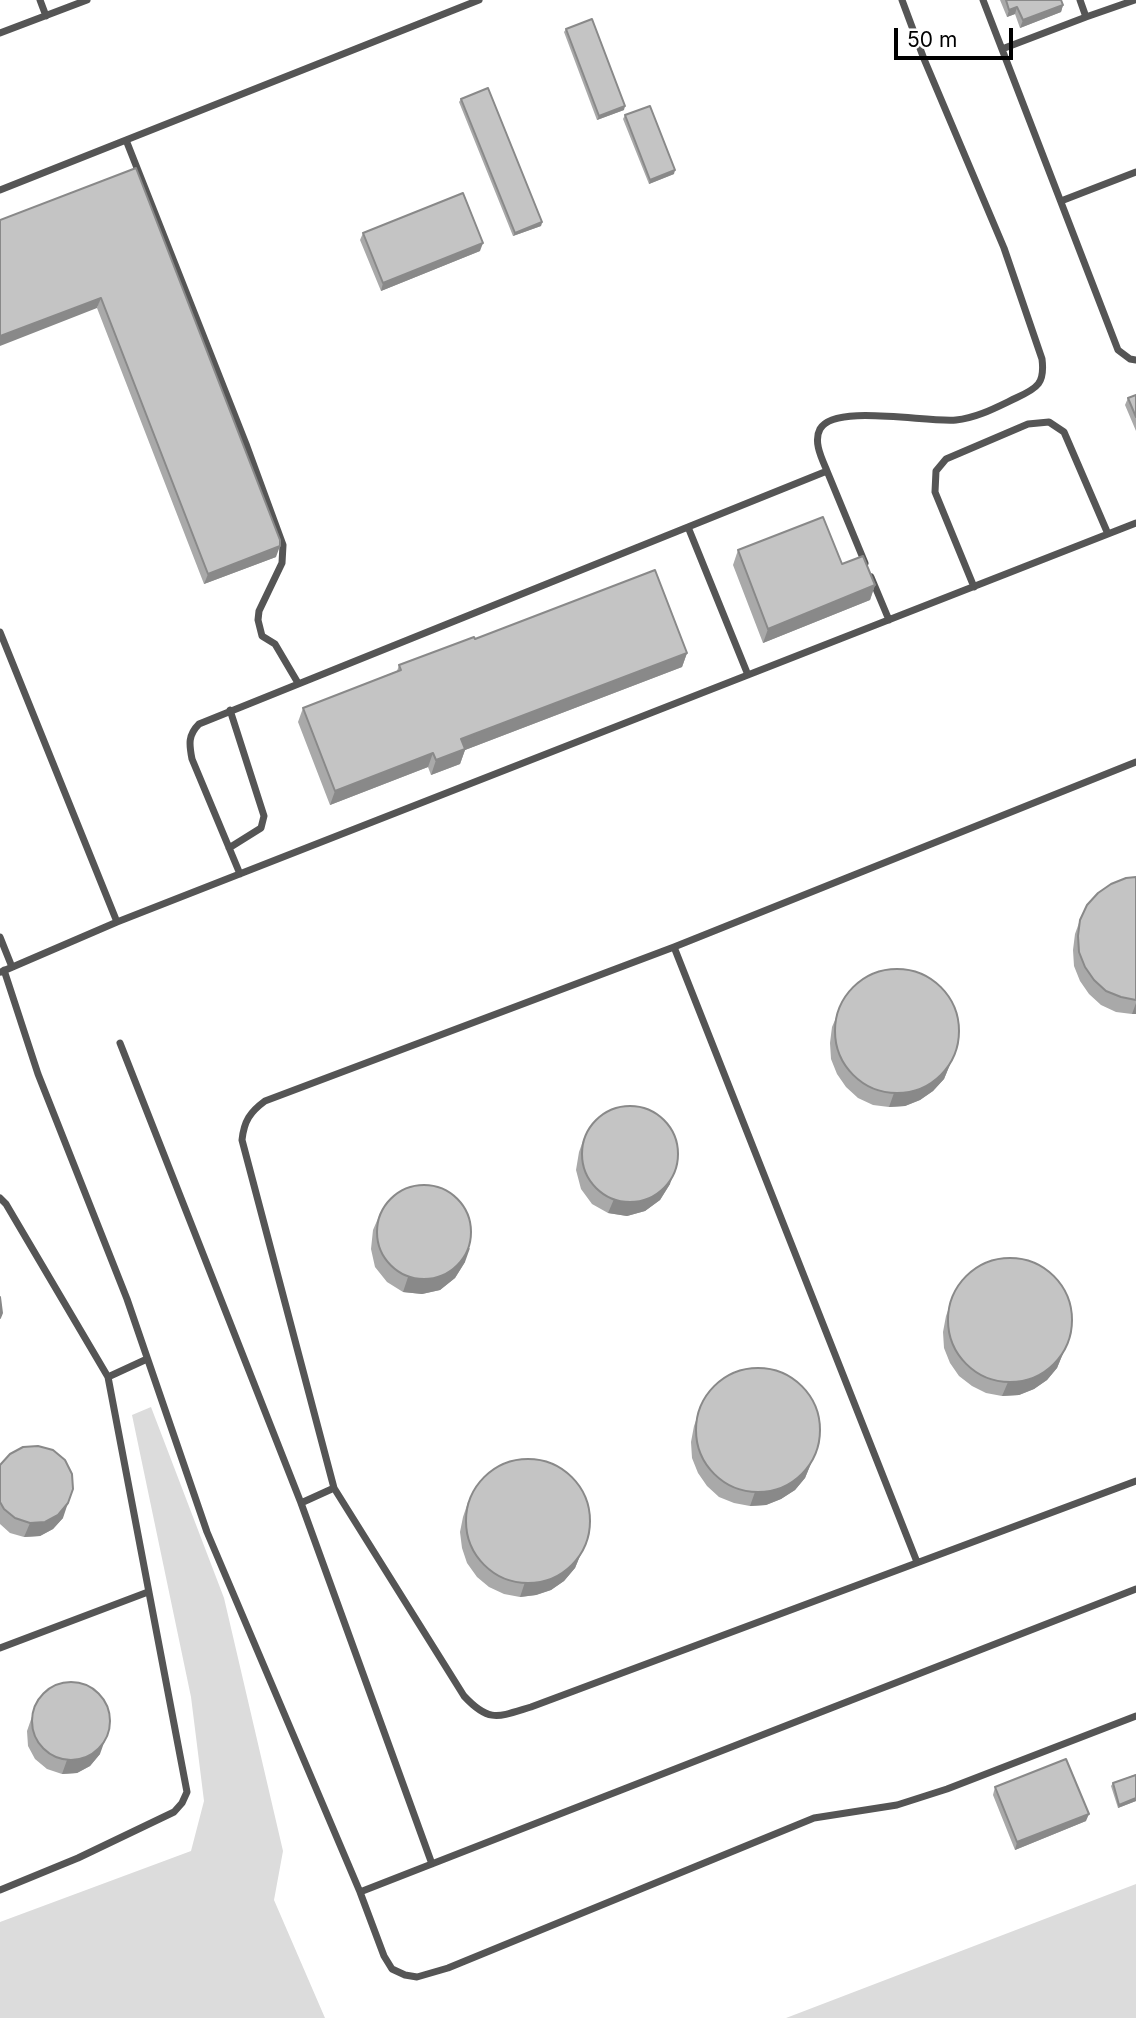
<!DOCTYPE html>
<html>
<head>
<meta charset="utf-8">
<style>
	body { margin:0 }
	#map { position:relative; width:1136px; height:2018px; overflow:hidden; background:#fff; font-family:Inter,sans-serif }
	canvas { display:block }
	.scale { position:absolute; left:894px; top:28px; width:119px; height:32px; box-sizing:border-box; border:4px solid #000; border-top:0; padding-left:9px; font-size:21px; line-height:24px; white-space:nowrap; color:#000; -webkit-text-stroke:5px #fff; paint-order:stroke }
</style>
</head>
<body>
<div id="map">
<canvas width="1136" height="2018"></canvas>
<div class="scale">50 m</div>
</div>
<script>
const g = document.querySelector('canvas').getContext('2d');
g.lineJoin = 'round';
function fill(path, color) { g.fillStyle = color; g.fill(path, 'evenodd'); }
function stroke(path, color, width, dash) { g.strokeStyle = color; g.lineWidth = width; g.lineCap = dash ? 'butt' : 'round'; g.setLineDash(dash || []); g.stroke(path); }
fill(new Path2D(`
	M 151,1407 L 224,1598 L 283,1851 L 274,1900 L 325,2018 L 0,2018 L 0,1922 L 191,1851 L 204,1801 L 191,1697 L 132,1415 Z
	M 1136,1884 L 1136,2018 L 786,2018 Z`), '#dcdcdc');
stroke(new Path2D(`
	M 40,0 L 46,16
	M 983,0 L 1118,350 L 1130,359 L 1136,360
	M 1086,17 L 1135,0
	M 0,33 L 87,0
	M 1002,49 L 1086,17 L 1080,0
	M 126,140 L 246,444 L 283,545 L 282,563 L 259,611 L 258,620 L 262,636 L 275,644 L 298,683
	M 0,190 L 479,0
	M 1061,201 L 1136,172
	M 827,471 C 822,459 813,442 820,429 C 834,403 928,423 956,420 C 977,418 997,407 1016,398 C 1038,388 1045,383 1042,359 L 1004,248 L 924,59 L 902,0
	M 688,527 L 748,675
	M 871,577 L 889,620
	M 974,587 L 935,492 L 936,471 L 946,459 L 1028,424 L 1049,422 L 1064,432 L 1108,534
	M 0,632 L 117,922
	M 1136,762 L 674,947 L 265,1101 C 250,1112 244,1121 242,1140 L 334,1488 L 464,1696 C 489,1723 498,1717 531,1707 L 1136,1481
	M 229,848 L 261,828 L 264,816 L 230,710
	M 240,874 L 192,759 C 189,744 188,735 199,724 L 827,471 L 865,563
	M 0,937 L 12,967
	M 674,947 L 917,1562
	M 4,970 L 38,1074 L 127,1299 L 207,1532 L 360,1892 L 384,1956 L 392,1969 L 405,1975 L 417,1977 L 448,1968 L 814,1818 L 897,1805 L 947,1789 L 1136,1716
	M 1,972 L 117,922 L 1136,523
	M 120,1043 L 301,1503 L 432,1864
	M 0,1198 L 6,1204 L 108,1377 L 187,1792 L 182,1803 L 174,1812 L 78,1858 L 0,1890
	M 108,1377 L 147,1359
	M 301,1503 L 334,1488
	M 0,1648 L 148,1592
	M 360,1892 L 1136,1589`), '#555', 7);
fill(new Path2D(`
	M 1000,0 L 1061,0 L 1063,5 L 1061,12 L 1020,28 L 1015,14 L 1007,17 Z
	M 566,29 L 624,110 L 597,120 L 564,32 Z
	M 461,99 L 542,222 L 541,226 L 513,236 L 459,102 Z
	M 625,115 L 674,174 L 649,184 L 623,119 Z
	M 136,168 L 276,557 L 204,584 L 97,308 Z
	M 363,233 L 480,251 L 381,291 L 360,240 Z
	M 1136,395 L 1136,431 L 1125,405 L 1128,398 Z
	M 738,550 L 842,564 L 875,585 L 870,600 L 763,643 L 733,565 Z
	M 475,639 L 687,653 L 682,667 L 465,750 L 460,764 L 431,775 L 428,767 L 330,805 L 298,722 L 303,708 L 397,671 L 399,665 Z
	M 1136,877 L 1136,1014 L 1132,1014 L 1116,1012 L 1101,1005 L 1089,994 L 1080,981 L 1074,966 L 1073,950 L 1075,934 L 1080,920 Z
	M 838,1013 L 956,1050 L 944,1079 L 933,1091 L 920,1100 L 905,1106 L 889,1107 L 873,1105 L 858,1098 L 846,1087 L 837,1074 L 831,1059 L 830,1043 L 832,1027 Z
	M 584,1138 L 670,1184 L 660,1200 L 645,1211 L 627,1216 L 608,1213 L 592,1204 L 581,1189 L 576,1170 L 579,1152 Z
	M 379,1216 L 465,1262 L 455,1278 L 440,1290 L 422,1294 L 403,1292 L 387,1282 L 375,1267 L 371,1249 L 373,1230 Z
	M 951,1302 L 1069,1339 L 1057,1368 L 1047,1380 L 1034,1389 L 1019,1395 L 1002,1396 L 986,1393 L 972,1386 L 959,1376 L 950,1363 L 944,1348 L 943,1332 L 946,1316 Z
	M 699,1412 L 817,1449 L 805,1478 L 795,1490 L 781,1499 L 766,1505 L 750,1506 L 734,1503 L 719,1497 L 707,1486 L 698,1473 L 692,1458 L 691,1442 L 694,1426 Z
	M 0,1465 L 63,1518 L 53,1529 L 40,1536 L 24,1537 L 10,1533 L 0,1524 Z
	M 468,1502 L 587,1539 L 575,1568 L 564,1581 L 551,1590 L 536,1595 L 520,1597 L 504,1594 L 489,1587 L 477,1577 L 467,1563 L 462,1548 L 460,1532 L 463,1517 Z
	M 37,1702 L 100,1754 L 90,1766 L 77,1773 L 62,1774 L 47,1769 L 35,1759 L 28,1746 L 27,1731 Z
	M 1136,1774 L 1136,1801 L 1118,1808 L 1111,1786 L 1113,1783 Z
	M 995,1787 L 1086,1821 L 1015,1850 L 993,1795 Z`), '#a9a9a9');
fill(new Path2D(`
	M 1063,5 L 1061,12 L 1020,28 L 1023,20 Z
	M 1017,7 L 1015,14 L 1007,17 L 1009,10 Z
	M 625,106 L 624,110 L 597,120 L 599,116 Z
	M 675,170 L 674,174 L 649,184 L 650,180 Z
	M 542,222 L 541,226 L 513,236 L 515,233 Z
	M 483,243 L 480,251 L 381,291 L 383,283 Z
	M 101,298 L 97,308 L 0,346 L 0,336 Z
	M 280,546 L 276,557 L 204,584 L 208,574 Z
	M 875,585 L 870,600 L 763,643 L 768,629 Z
	M 687,653 L 682,667 L 465,750 L 460,764 L 431,775 L 436,760 L 461,739 Z
	M 433,753 L 428,767 L 330,805 L 335,791 Z
	M 1136,1003 L 1136,1014 L 1132,1014 Z
	M 956,1050 L 944,1079 L 933,1091 L 920,1100 L 905,1106 L 889,1107 L 894,1093 Z
	M 675,1170 L 670,1184 L 660,1200 L 645,1211 L 627,1216 L 608,1213 L 614,1199 Z
	M 470,1248 L 465,1262 L 455,1278 L 440,1290 L 422,1294 L 403,1292 L 408,1277 Z
	M 1069,1339 L 1057,1368 L 1047,1380 L 1034,1389 L 1019,1395 L 1002,1396 L 1008,1382 Z
	M 817,1449 L 805,1478 L 795,1490 L 781,1499 L 766,1505 L 750,1506 L 755,1492 Z
	M 68,1503 L 63,1518 L 53,1529 L 40,1536 L 24,1537 L 30,1523 Z
	M 587,1539 L 575,1568 L 564,1581 L 551,1590 L 536,1595 L 520,1597 L 525,1582 Z
	M 105,1740 L 100,1754 L 90,1766 L 77,1773 L 62,1774 L 67,1760 Z
	M 1136,1798 L 1136,1801 L 1118,1808 L 1119,1805 Z
	M 1089,1814 L 1086,1821 L 1015,1850 L 1017,1842 Z`), '#898989');
const building = new Path2D(`
	M 1006,0 L 1061,0 L 1063,5 L 1023,20 L 1017,7 L 1009,10 Z
	M 592,19 L 625,106 L 599,116 L 566,29 Z
	M 488,88 L 542,222 L 515,233 L 461,99 Z
	M 650,106 L 675,170 L 650,180 L 625,115 Z
	M 136,168 L 280,540 L 280,546 L 208,574 L 101,298 L 0,336 L 0,220 Z
	M 463,193 L 483,243 L 383,283 L 363,233 Z
	M 1136,395 L 1136,417 L 1128,398 Z
	M 823,517 L 842,564 L 863,556 L 875,585 L 768,629 L 738,550 Z
	M 655,570 L 687,653 L 461,739 L 465,749 L 436,760 L 433,753 L 335,791 L 303,708 L 401,670 L 399,665 L 474,637 L 475,639 Z
	M 1136,877 L 1136,1000 L 1121,997 L 1106,991 L 1094,980 L 1085,967 L 1079,952 L 1078,936 L 1080,920 L 1087,905 L 1098,893 L 1111,884 L 1126,878 Z
	M835 1031a62 62 0 1 1 124 0a62 62 0 1 1-124 0Z
	M582 1154a48 48 0 1 1 96 0a48 48 0 1 1-96 0Z
	M377 1232a47 47 0 1 1 94 0a47 47 0 1 1-94 0Z
	M948 1320a62 62 0 1 1 124 0a62 62 0 1 1-124 0Z
	M 0,1297 L 2,1313 L 0,1318 Z
	M696 1430a62 62 0 1 1 124 0a62 62 0 1 1-124 0Z
	M 38,1446 L 53,1450 L 65,1460 L 72,1474 L 73,1489 L 68,1503 L 58,1515 L 45,1522 L 30,1523 L 15,1518 L 4,1509 L 0,1502 L 0,1465 L 10,1454 L 23,1447 Z
	M466 1521a62 62 0 1 1 124 0a62 62 0 1 1-124 0Z
	M32 1721a39 39 0 1 1 78 0a39 39 0 1 1-78 0Z
	M 1066,1759 L 1089,1814 L 1017,1842 L 995,1787 Z
	M 1136,1775 L 1136,1798 L 1119,1805 L 1113,1783 Z`);
fill(building, '#c4c4c4');
stroke(building, '#898989', 2);
</script>
</body>
</html>
